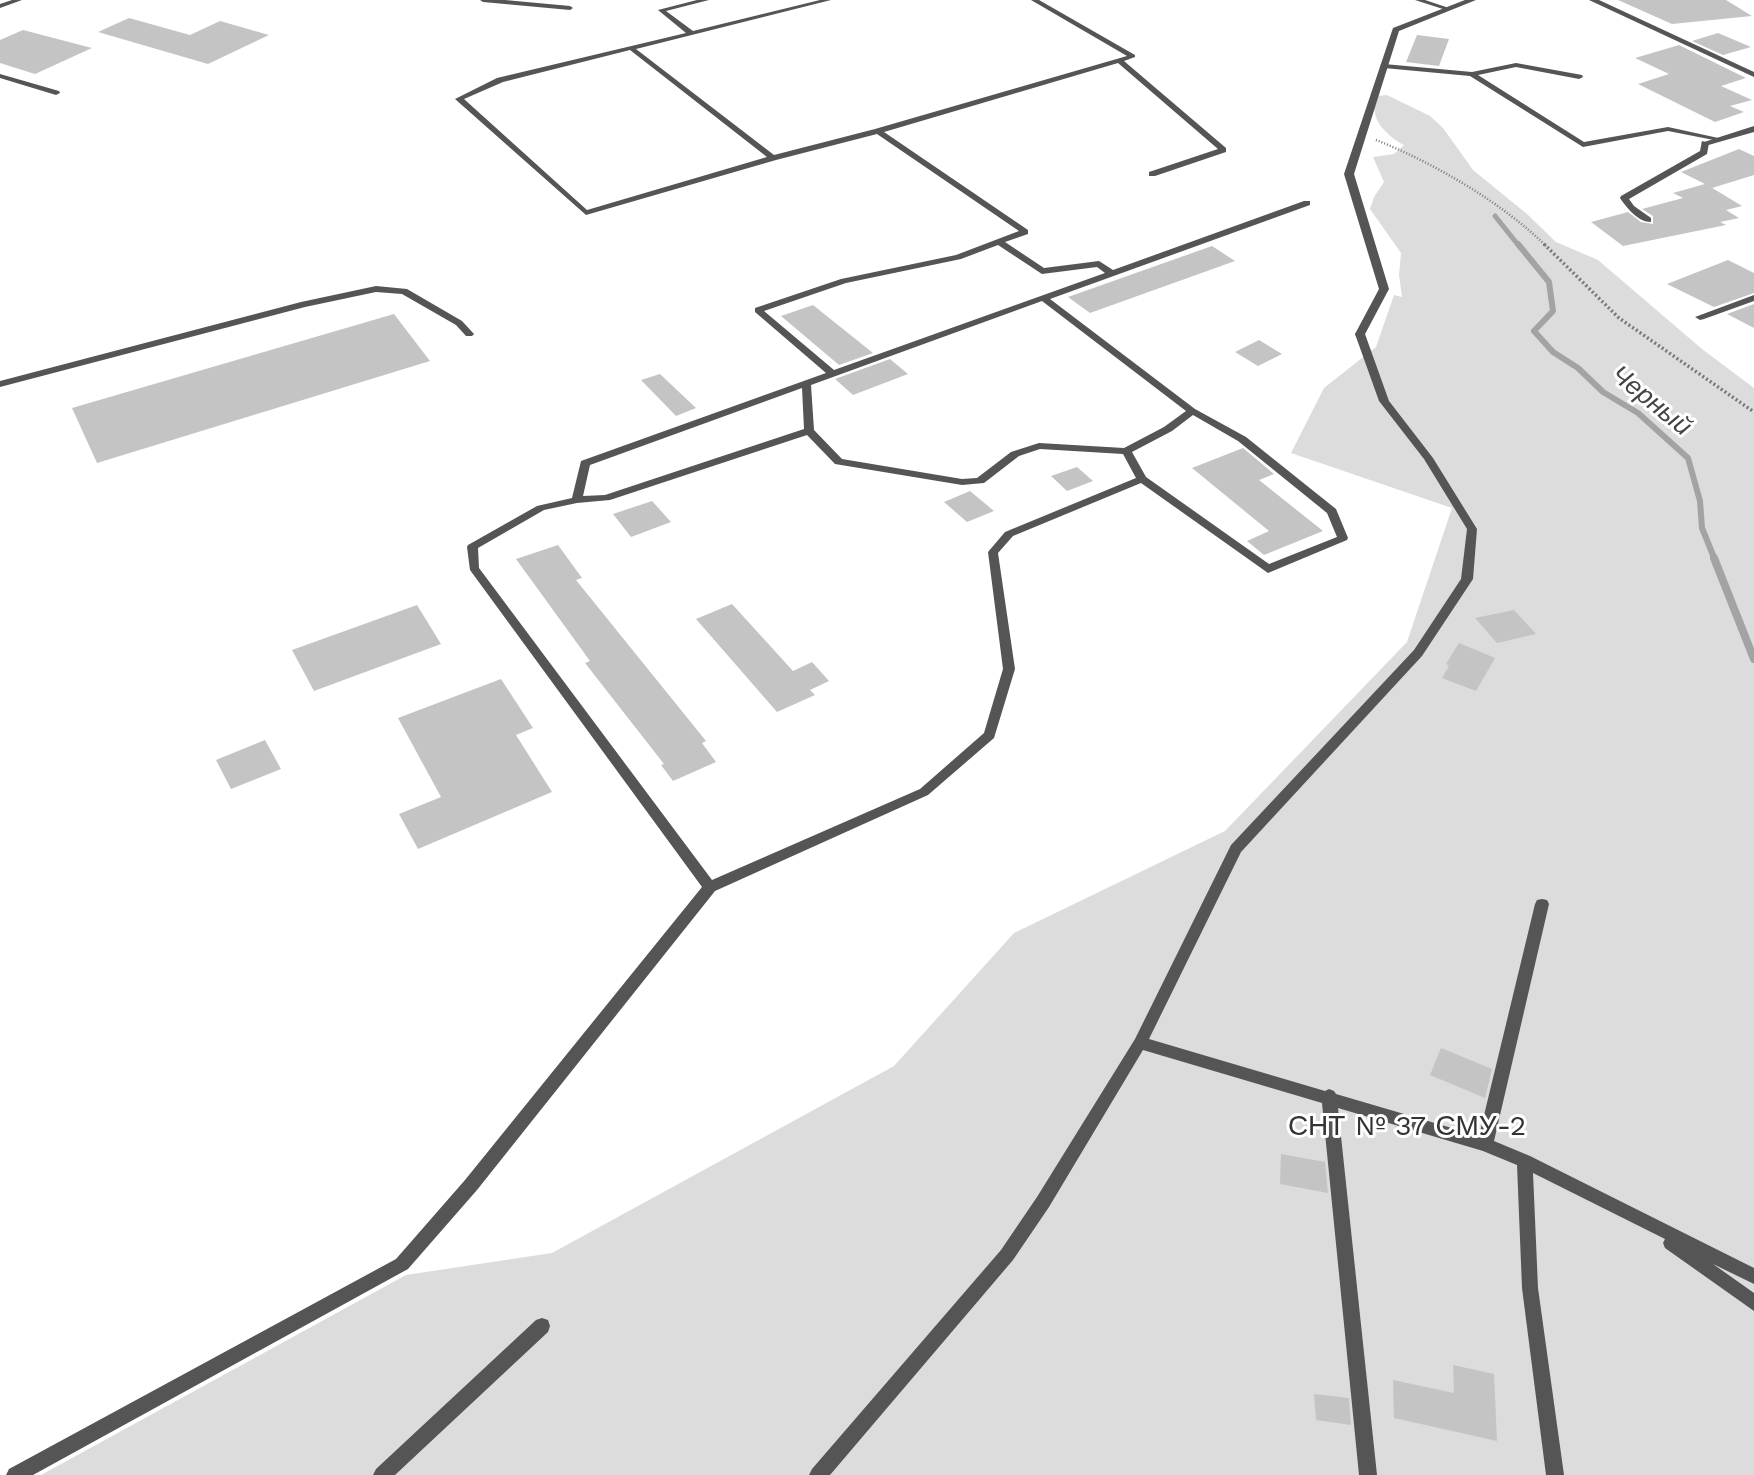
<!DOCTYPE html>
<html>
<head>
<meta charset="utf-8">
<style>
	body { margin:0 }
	canvas { display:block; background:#fff }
</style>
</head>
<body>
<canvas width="1754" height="1475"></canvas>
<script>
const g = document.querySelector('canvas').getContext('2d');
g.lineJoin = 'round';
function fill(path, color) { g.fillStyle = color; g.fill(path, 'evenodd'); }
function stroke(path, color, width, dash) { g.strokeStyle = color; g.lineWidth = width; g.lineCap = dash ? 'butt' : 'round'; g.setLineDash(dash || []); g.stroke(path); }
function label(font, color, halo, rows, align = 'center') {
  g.font = font + ' "Work Sans",sans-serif'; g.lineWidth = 6; g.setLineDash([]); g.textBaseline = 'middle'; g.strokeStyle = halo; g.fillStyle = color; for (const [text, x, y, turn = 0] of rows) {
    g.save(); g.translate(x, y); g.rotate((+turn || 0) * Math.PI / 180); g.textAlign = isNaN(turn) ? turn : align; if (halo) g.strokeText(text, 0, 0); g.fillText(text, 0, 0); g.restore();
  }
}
fill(new Path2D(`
	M 1387,95 L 1430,116 L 1443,128 L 1473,170 L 1527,214 L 1556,242 L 1598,260 L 1702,349 L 1754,388 L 1754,1475 L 41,1475 L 406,1275 L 552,1253 L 894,1066 L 1014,933 L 1225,831 L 1407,642 L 1452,508 L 1291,453 L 1324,388 L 1376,347 L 1394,295 L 1402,297 L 1399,275 L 1401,253 L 1370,209 L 1374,197 L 1384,182 L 1373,157 L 1394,154 L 1404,145 C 1387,136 1367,118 1377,96 Z`), '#dcdcdc');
stroke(new Path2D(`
	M 1495,216 L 1519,246`), '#a3a3a3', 5);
stroke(new Path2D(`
	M 1518,244 L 1549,282 L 1553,311 L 1534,331 L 1553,352 L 1578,368 L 1603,392 L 1638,413 L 1688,458 L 1700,501 L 1702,528 L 1715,560`), '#a3a3a3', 6);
stroke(new Path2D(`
	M 1714,558 L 1754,659`), '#a3a3a3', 8);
fill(new Path2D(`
	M 1618,0 L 1726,0 L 1752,16 L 1672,24 Z
	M 129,18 L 190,35 L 220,21 L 269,35 L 208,64 L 98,32 Z
	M 23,30 L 92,48 L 35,74 L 0,63 L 0,40 Z
	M 1718,33 L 1751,47 L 1723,55 L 1692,41 Z
	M 1417,35 L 1449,39 L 1439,66 L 1406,62 Z
	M 1679,45 L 1746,78 L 1721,86 L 1752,100 L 1730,106 L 1744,112 L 1715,122 L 1638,84 L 1669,74 L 1635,58 Z
	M 1739,149 L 1754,156 L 1754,175 L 1712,188 L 1709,186 L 1742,206 L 1726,210 L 1739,218 L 1720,222 L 1726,225 L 1623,246 L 1591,222 L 1628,212 L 1641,222 L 1653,224 L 1653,216 L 1642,209 L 1683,198 L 1673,193 L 1705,184 L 1681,172 Z
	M 1212,246 L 1235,261 L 1090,313 L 1068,297 Z
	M 1728,260 L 1754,273 L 1754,293 L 1714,307 L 1667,284 Z
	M 1754,304 L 1754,328 L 1727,314 Z
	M 813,305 L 873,353 L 839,365 L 781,316 Z
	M 394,314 L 430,361 L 97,463 L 72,408 Z
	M 1259,340 L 1282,354 L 1258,366 L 1235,352 Z
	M 890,359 L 908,374 L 853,395 L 835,379 Z
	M 660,374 L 696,408 L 676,416 L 641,380 Z
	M 1243,448 L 1274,474 L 1259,480 L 1323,531 L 1264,555 L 1247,541 L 1269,531 L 1192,468 Z
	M 1077,467 L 1093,481 L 1067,491 L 1051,476 Z
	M 970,491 L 994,511 L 967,522 L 944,502 Z
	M 652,501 L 671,522 L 631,537 L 613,514 Z
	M 558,545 L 582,578 L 576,580 L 706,741 L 702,743 L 716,762 L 673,781 L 661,765 L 664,764 L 585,663 L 590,661 L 516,559 Z
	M 732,604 L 793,671 L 812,662 L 829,681 L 810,690 L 815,695 L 777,712 L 696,619 Z
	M 417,605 L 441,644 L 314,691 L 292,650 Z
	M 1514,610 L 1536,634 L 1497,643 L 1475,618 Z
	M 1459,643 L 1495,658 L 1476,691 L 1442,678 L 1449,666 L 1446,664 Z
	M 501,679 L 533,728 L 516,735 L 552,792 L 418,849 L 399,814 L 441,797 L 398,718 Z
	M 265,740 L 281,769 L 231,789 L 216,760 Z
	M 1441,1048 L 1492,1069 L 1485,1098 L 1430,1075 Z
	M 1281,1154 L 1325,1162 L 1328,1193 L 1280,1184 Z
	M 1453,1365 L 1494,1374 L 1497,1441 L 1394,1418 L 1393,1380 L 1454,1393 Z
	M 1314,1394 L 1349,1398 L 1351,1425 L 1316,1420 Z`), '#c4c4c4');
stroke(new Path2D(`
	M 1376,140 C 1432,162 1503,203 1546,246`), '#777', 2.5, [1, 2]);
stroke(new Path2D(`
	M 1544,244 L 1619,318 L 1754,412`), '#777', 3.5, [2, 2.5]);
fill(new Path2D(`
	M 12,0 L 22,0 L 0,8 L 0,4 Z
	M 480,0 L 505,0 L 570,6 L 573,8 L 570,10 L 483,2 Z
	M 697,0 L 709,0 L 666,11 L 693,31 L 820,0 L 831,0 L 636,49 L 774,155 L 875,129 L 1127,56 L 1031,0 L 1039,0 L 1135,55 L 1135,57 L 1124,61 L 1226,148 L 1226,152 L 1155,176 L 1149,176 L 1149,172 L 1218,149 L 1118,63 L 884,132 L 1028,230 L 1028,234 L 1005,242 L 1044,268 L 1099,261 L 1113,270 L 1304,201 L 1310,201 L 1310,205 L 1050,299 L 1195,409 L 1246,437 L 1336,509 L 1348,538 L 1347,540 L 1268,573 L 1141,483 L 1013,536 L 998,553 L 1015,669 L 994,738 L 928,795 L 715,891 L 477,1190 L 408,1269 L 33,1475 L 6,1475 L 9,1469 L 396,1259 L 465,1180 L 702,887 L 470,570 L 467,547 L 468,545 L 537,506 L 572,498 L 581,461 L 826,373 L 755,312 L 755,308 L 841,279 L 956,255 L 1019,231 L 877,134 L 776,160 L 586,215 L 455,99 L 497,78 L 686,33 L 658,10 ZM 630,50 L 767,157 L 587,210 L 464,99 L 503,82 ZM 998,245 L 1042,274 L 1097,267 L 1105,273 L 834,370 L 764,311 L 846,283 L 961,259 ZM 1042,301 L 1186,411 L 1164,427 L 1124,448 L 1039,443 L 1011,452 L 977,478 L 962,479 L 842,459 L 814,430 L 811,385 ZM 802,388 L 804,429 L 605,495 L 583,496 L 590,465 ZM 1193,415 L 1238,441 L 1327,513 L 1337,537 L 1269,564 L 1146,477 L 1132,452 L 1172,431 ZM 807,435 L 835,464 L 962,485 L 984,483 L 1019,456 L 1040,449 L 1123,454 L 1136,478 L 1005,532 L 988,552 L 1003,669 L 984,733 L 920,789 L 712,880 L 479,568 L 478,548 L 544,510 L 577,503 L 610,500 Z
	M 1415,0 L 1425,0 L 1449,8 L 1446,10 Z
	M 1516,63 L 1582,75 L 1583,77 L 1579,79 L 1516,67 L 1478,75 L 1584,142 L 1668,127 L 1723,139 L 1719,141 L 1668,131 L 1583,147 L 1470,76 L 1384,68 L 1380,66 L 1384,64 L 1472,72 Z
	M 0,74 L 59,91 L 60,93 L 56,95 L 0,78 Z
	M 1702,141 L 1709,143 L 1707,154 L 1629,199 L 1634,206 L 1651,218 L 1651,222 C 1638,222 1627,208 1620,198 L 1621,196 L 1700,151 Z
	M 376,286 L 407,289 L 462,321 L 474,334 L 472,336 L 466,336 L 456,325 L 402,294 L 376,292 L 305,307 L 0,387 L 0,381 L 301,302 Z
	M 1360,331 L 1365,334 L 1389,401 L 1433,458 L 1477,529 L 1473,579 L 1422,656 L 1241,852 L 1149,1039 L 1325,1091 L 1329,1089 L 1334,1091 L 1336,1094 L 1479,1136 L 1535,904 L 1537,900 L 1542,899 L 1547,900 L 1549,904 L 1494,1141 L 1530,1156 L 1754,1268 L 1754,1284 L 1713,1264 L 1754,1293 L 1754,1311 L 1665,1248 L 1663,1243 L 1665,1239 L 1533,1173 L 1538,1288 L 1564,1475 L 1546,1475 L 1522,1288 L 1517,1165 L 1483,1151 L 1338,1108 L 1377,1475 L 1359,1475 L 1322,1103 L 1143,1050 L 1049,1207 L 1013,1260 L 830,1475 L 809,1475 L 812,1469 L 1001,1250 L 1037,1197 L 1135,1039 L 1231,845 L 1414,650 L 1461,579 L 1467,529 L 1424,459 L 1379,401 L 1355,334 Z
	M 542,1318 L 548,1320 L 550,1326 L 548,1332 L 395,1475 L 373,1475 L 376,1469 L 536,1320 Z`), '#555');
fill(new Path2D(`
	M 1465,0 L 1476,0 L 1399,31 L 1354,174 L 1389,289 L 1364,336 L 1356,336 L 1355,334 L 1379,289 L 1344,174 L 1393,28 Z
	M 1589,0 L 1599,0 L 1754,72 L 1754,77 Z
	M 1754,126 L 1754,132 L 1705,146 L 1701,143 Z
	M 1754,295 L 1754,301 L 1704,319 L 1700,320 L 1695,317 Z`), '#555');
label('italic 26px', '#444', '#fff', [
	["Черный",1651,401,39]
]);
label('28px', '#333', '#fff', [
	["СНТ № 37 СМУ-2",1407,1127]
]);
</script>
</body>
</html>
